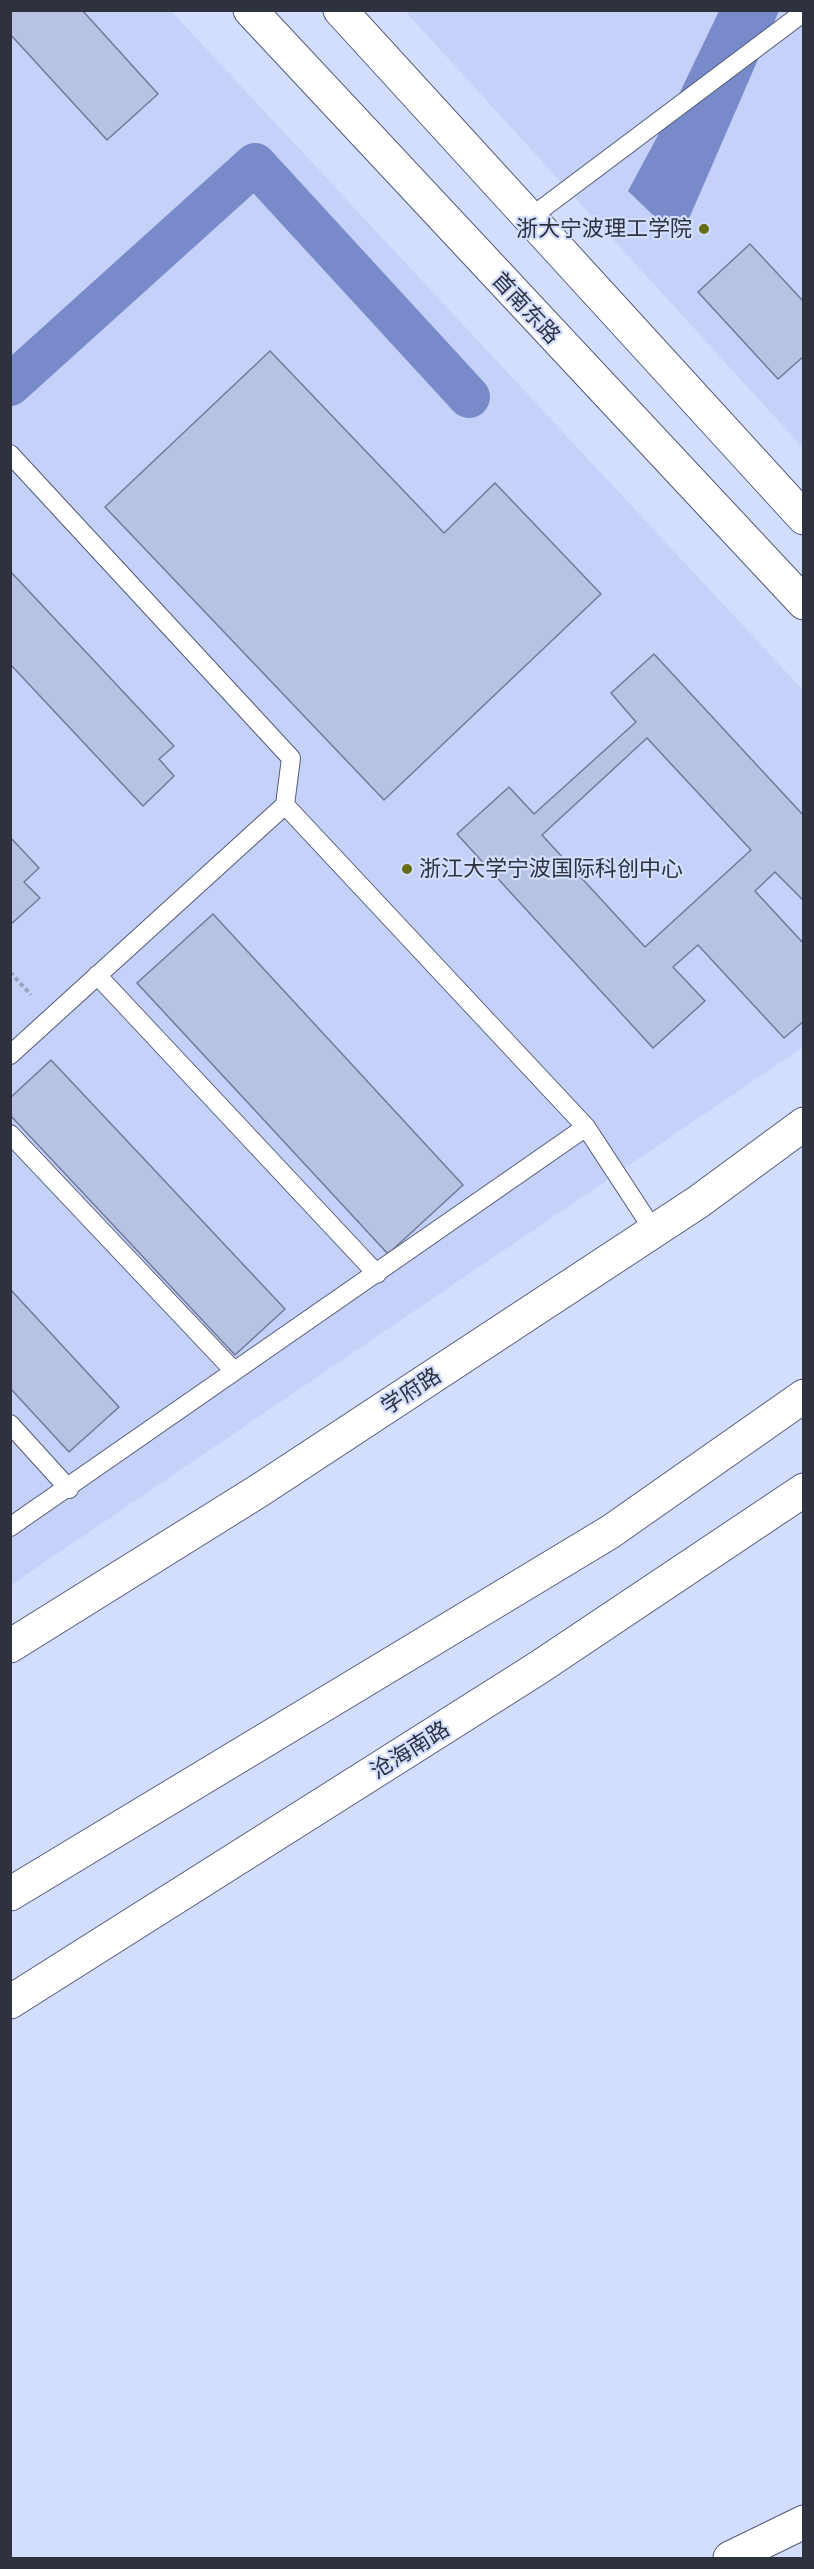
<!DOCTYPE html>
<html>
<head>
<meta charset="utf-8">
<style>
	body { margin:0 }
	#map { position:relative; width:814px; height:2569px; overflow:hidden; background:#d3deff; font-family:Commissioner,sans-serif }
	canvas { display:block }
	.frame { position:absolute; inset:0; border:12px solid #2e323e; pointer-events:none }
</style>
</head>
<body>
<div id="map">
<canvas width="814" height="2569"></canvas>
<div class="frame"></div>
</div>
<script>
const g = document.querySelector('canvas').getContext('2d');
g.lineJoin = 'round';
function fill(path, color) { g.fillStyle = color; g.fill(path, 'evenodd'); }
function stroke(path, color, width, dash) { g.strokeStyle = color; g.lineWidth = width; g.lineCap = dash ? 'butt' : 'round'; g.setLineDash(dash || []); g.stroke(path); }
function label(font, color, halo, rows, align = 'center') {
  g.font = font + ' Commissioner,"Noto Sans SC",sans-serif'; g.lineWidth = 4.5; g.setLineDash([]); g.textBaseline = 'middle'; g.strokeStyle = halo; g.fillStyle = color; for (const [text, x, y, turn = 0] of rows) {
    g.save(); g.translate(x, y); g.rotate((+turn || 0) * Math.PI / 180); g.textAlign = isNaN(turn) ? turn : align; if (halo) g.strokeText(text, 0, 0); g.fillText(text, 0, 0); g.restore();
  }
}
fill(new Path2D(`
	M 11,11 L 171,11 L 803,690 L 803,1047 L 11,1585 Z
	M 405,11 L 803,11 L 803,448 Z`), '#c5d1f9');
fill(new Path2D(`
	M 719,11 L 779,11 L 681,237 L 654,216 L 628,191 L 670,113 Z`), '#788ac9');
stroke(new Path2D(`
	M 10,385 L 255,164 L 469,397`), '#788ac9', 42);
const building = new Path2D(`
	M 10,10 L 82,10 L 158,94 L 107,140 L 10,34 Z
	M 750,244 L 804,302 L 804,356 L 778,379 L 698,292 Z
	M 270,351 L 444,533 L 495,483 L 601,594 L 384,800 L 105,507 Z
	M 10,571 L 174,746 L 159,759 L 174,776 L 143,806 L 10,664 Z
	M 654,654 L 804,816 L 804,901 L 775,872 L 755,891 L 804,944 L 804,1021 L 784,1038 L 698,945 L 673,967 L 705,1001 L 653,1048 L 457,834 L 509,787 L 534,814 L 636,722 L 611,693 ZM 647,738 L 751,850 L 645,947 L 542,835 Z
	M 10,837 L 39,868 L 24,882 L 40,898 L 10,925 Z
	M 213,914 L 463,1185 L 388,1254 L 137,983 Z
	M 51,1060 L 285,1309 L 235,1355 L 10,1115 L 10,1098 Z
	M 10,1289 L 119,1407 L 69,1452 L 10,1388 Z`);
fill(building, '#b8c3e3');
stroke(building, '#717a98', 1.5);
const lane = new Path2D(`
	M 531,217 L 804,12
	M 10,454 L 291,758 L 285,805
	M 97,975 L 377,1274
	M 10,1055 L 285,805 L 586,1127 L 654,1231
	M 10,1134 L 234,1371
	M 10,1424 L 69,1489
	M 10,1527 L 586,1127`);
const secondary = new Path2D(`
	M 250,10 L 804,603
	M 340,10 L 804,518
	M 10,1646 L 260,1490 L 698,1202 L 804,1124
	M 10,1894 L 610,1532 L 804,1396
	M 10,2002 L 538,1668 L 804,1490`);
const highway = new Path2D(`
	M 730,2558 L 804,2522`);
stroke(lane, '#515a76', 20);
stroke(secondary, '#515a76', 35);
stroke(highway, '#515a76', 35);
stroke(new Path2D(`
	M 10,972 L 31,995`), '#9ca5bf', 4, [4.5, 3]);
stroke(lane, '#fff', 18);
stroke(secondary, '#fff', 33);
stroke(highway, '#fff', 33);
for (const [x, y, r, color] of [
	[704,229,6,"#646d15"],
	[407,869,6,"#646d15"]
]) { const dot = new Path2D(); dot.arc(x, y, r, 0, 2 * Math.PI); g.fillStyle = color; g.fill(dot); stroke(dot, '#d3deff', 2); }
label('22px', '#2e323e', '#d3deff', [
	["浙大宁波理工学院",692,229],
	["浙江大学宁波国际科创中心",419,869,"left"]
], 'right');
label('22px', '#2e323e', '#d3deff', [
	["首南东路",526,308,47],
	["学府路",411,1391,-33],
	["沧海南路",410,1750,-32]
]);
</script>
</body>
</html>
